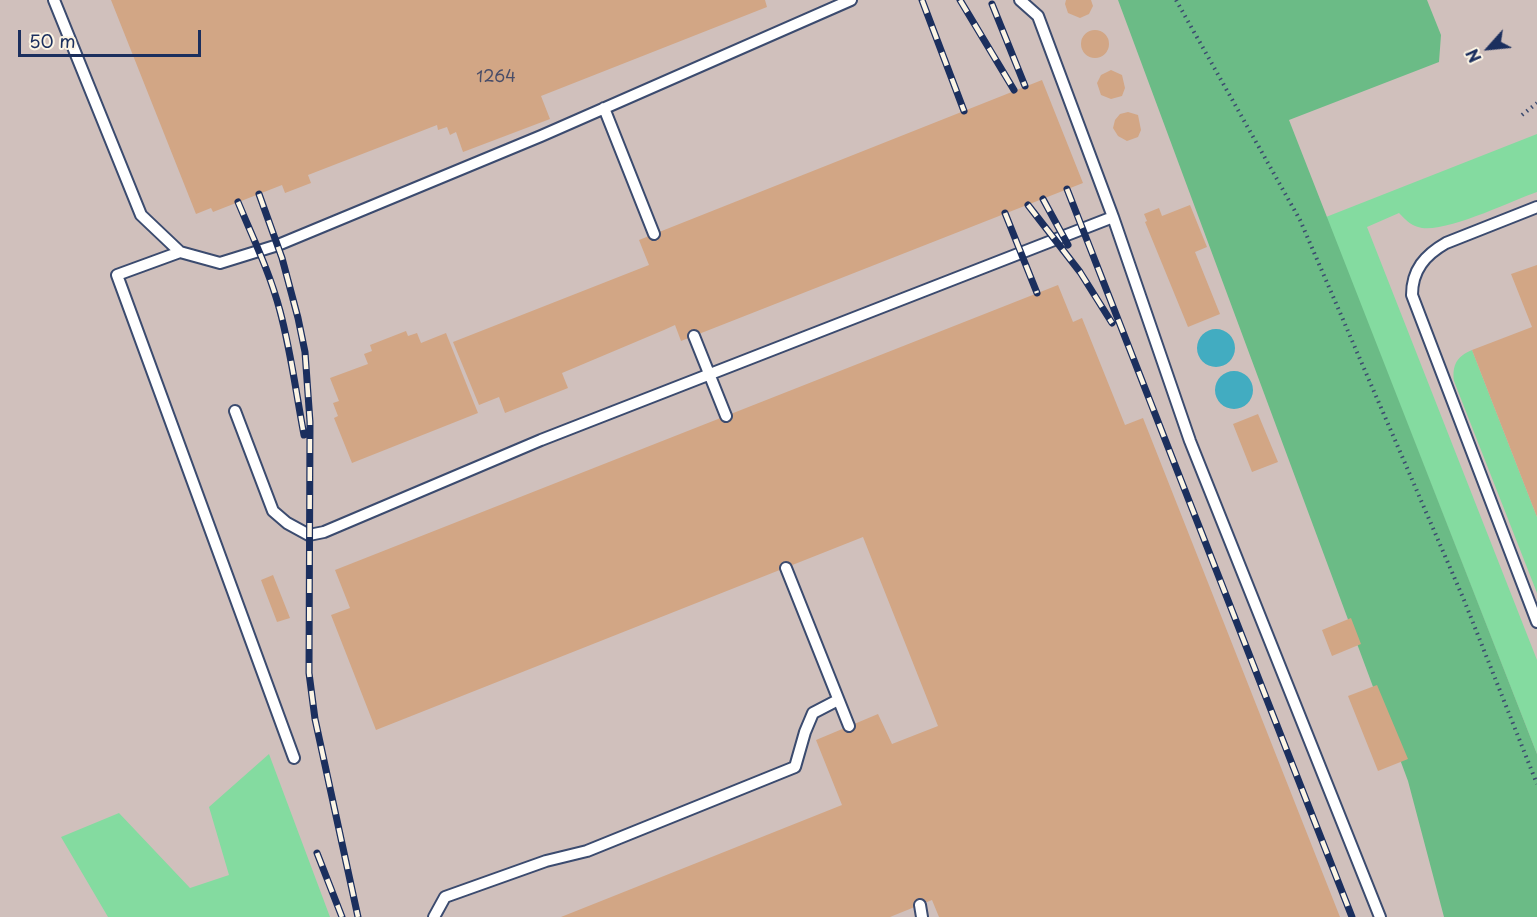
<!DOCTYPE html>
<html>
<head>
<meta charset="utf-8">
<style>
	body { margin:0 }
	#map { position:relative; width:1537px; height:917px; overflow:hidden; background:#f2eacf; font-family:"Playpen Sans",sans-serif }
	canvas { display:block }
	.north { position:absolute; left:1459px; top:18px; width:60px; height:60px; -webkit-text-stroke:4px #fcf5e5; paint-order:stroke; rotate:243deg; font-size:16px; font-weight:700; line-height:24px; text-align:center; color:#1b2f5e }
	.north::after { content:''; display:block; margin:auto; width:21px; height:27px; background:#1b2f5e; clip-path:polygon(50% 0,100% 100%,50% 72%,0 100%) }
	.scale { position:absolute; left:18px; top:30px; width:183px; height:27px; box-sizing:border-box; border:3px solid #1b2f5e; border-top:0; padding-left:8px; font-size:18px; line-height:21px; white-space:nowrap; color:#1b2f5e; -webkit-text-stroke:4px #fcf5e5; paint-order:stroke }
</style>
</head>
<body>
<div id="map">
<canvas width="1537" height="917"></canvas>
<div class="north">N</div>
<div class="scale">50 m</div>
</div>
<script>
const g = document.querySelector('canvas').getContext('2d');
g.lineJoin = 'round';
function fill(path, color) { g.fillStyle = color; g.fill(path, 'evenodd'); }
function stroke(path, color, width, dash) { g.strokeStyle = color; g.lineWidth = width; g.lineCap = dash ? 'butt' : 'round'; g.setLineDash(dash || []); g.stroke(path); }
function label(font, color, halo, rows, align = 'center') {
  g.font = font + ' "Playpen Sans",sans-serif'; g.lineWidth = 6; g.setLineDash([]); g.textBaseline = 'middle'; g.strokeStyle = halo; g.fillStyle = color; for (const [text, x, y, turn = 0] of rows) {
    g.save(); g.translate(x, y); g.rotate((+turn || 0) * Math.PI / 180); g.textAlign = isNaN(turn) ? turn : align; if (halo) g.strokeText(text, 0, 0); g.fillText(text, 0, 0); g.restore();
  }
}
fill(new Path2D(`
	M 0,0 L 1537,0 L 1537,917 L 0,917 Z`), '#d0c0bc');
fill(new Path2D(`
	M 1537,134 L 1537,192 C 1511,201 1442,235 1418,227 C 1410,225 1405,219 1399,213 L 1367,227 L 1537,660 L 1537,754 L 1326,217 Z
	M 1472,350 L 1537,517 L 1537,593 L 1454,381 C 1452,365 1457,356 1472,350 Z
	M 269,754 L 330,917 L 108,917 L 61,837 L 119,813 L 190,888 L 229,875 L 209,807 Z`), '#84dba0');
fill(new Path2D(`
	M 1118,0 L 1427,0 L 1441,35 L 1439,62 L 1289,120 L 1537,754 L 1537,917 L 1444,917 L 1408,781 Z`), '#6bbb86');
fill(new Path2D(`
	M1197 348a19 19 0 1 1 38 0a19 19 0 1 1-38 0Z
	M1215 390a19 19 0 1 1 38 0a19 19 0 1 1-38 0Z`), '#42acc1');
fill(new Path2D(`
	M 111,0 L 765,0 L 767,7 L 541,96 L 550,119 L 463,152 L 456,132 L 450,135 L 447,127 L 438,130 L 437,125 L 308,175 L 311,183 L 285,193 L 282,185 L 213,212 L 211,208 L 196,214 Z
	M 1066,0 L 1091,0 L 1093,6 L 1089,14 L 1080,18 L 1068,13 L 1065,4 Z
	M1081 44a14 14 0 1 1 28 0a14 14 0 1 1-28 0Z
	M 1111,70 L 1122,75 L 1125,88 L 1122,96 L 1111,99 L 1101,95 L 1097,83 L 1101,75 Z
	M 1042,80 L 1083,183 L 681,341 L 675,325 L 664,330 L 562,373 L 568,388 L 505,413 L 499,397 L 479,405 L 453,342 L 649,265 L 639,240 Z
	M 1128,112 L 1138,115 L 1141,130 L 1138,137 L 1127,141 L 1118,136 L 1113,128 L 1115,120 L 1120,114 Z
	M 1190,205 L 1207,247 L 1195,252 L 1220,314 L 1188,327 L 1145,222 L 1147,221 L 1144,214 L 1159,208 L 1162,216 Z
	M 1537,265 L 1537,517 L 1472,350 L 1532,327 L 1511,274 Z
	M 1058,285 L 1073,322 L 1082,318 L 1125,425 L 1143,418 L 1340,917 L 939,917 L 932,900 L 890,917 L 561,917 L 842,805 L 816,740 L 878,714 L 892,744 L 938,726 L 863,537 L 376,730 L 331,615 L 350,608 L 335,570 Z
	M 406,331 L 408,336 L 417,333 L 421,343 L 446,333 L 478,413 L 352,463 L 334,418 L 338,416 L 333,403 L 339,401 L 330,378 L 368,364 L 364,354 L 372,351 L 370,345 Z
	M 1258,414 L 1278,462 L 1252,472 L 1233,424 Z
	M 273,575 L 290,618 L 277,622 L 261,580 Z
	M 1351,618 L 1361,644 L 1332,656 L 1322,630 Z
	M 1377,685 L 1408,759 L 1378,771 L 1348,696 Z`), '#d2a685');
const lane = new Path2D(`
	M 54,0 L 141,215 L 180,252 L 220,263 L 278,245 L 541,136 L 851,0
	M 1020,0 L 1038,16 L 1113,217 L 1190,441 L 1380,917
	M 604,108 L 654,234
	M 1537,207 L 1446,243 C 1425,255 1412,270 1412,295 L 1537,622
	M 180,252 L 117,275 L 294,758
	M 694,336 L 726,416
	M 235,411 L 273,511 L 287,523 L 309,535 L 324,532 L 541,440 L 1113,217
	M 786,568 L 849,726
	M 920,905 L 922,917
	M 434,917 L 445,897 L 546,861 L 587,851 L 795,767 L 805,732 L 813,713 L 838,700`);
stroke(lane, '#3b4b6f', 14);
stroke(new Path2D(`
	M 1176,0 L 1300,220 L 1464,600 L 1537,784
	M 1522,115 L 1537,103`), '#3b4b6f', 4, [1.5, 4.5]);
stroke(lane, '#fff', 10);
const rail = new Path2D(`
	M 922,0 L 964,111
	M 960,0 L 1014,90
	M 992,4 L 1025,86
	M 1067,189 L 1352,917
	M 259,194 L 282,258 L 298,318 L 305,352 L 310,422 L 309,673 L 315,719 L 358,917
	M 1043,199 L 1068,245
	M 238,202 C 253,238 270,273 280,311 C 291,352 296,393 304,435
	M 1028,205 L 1080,272 L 1112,323
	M 1005,213 L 1037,293
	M 317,853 L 342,917`);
stroke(rail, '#1b2f5e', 7);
stroke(rail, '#fcf5e5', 4.5, [14]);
label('16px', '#494d68', null, [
	["1264",496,78]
]);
</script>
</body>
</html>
